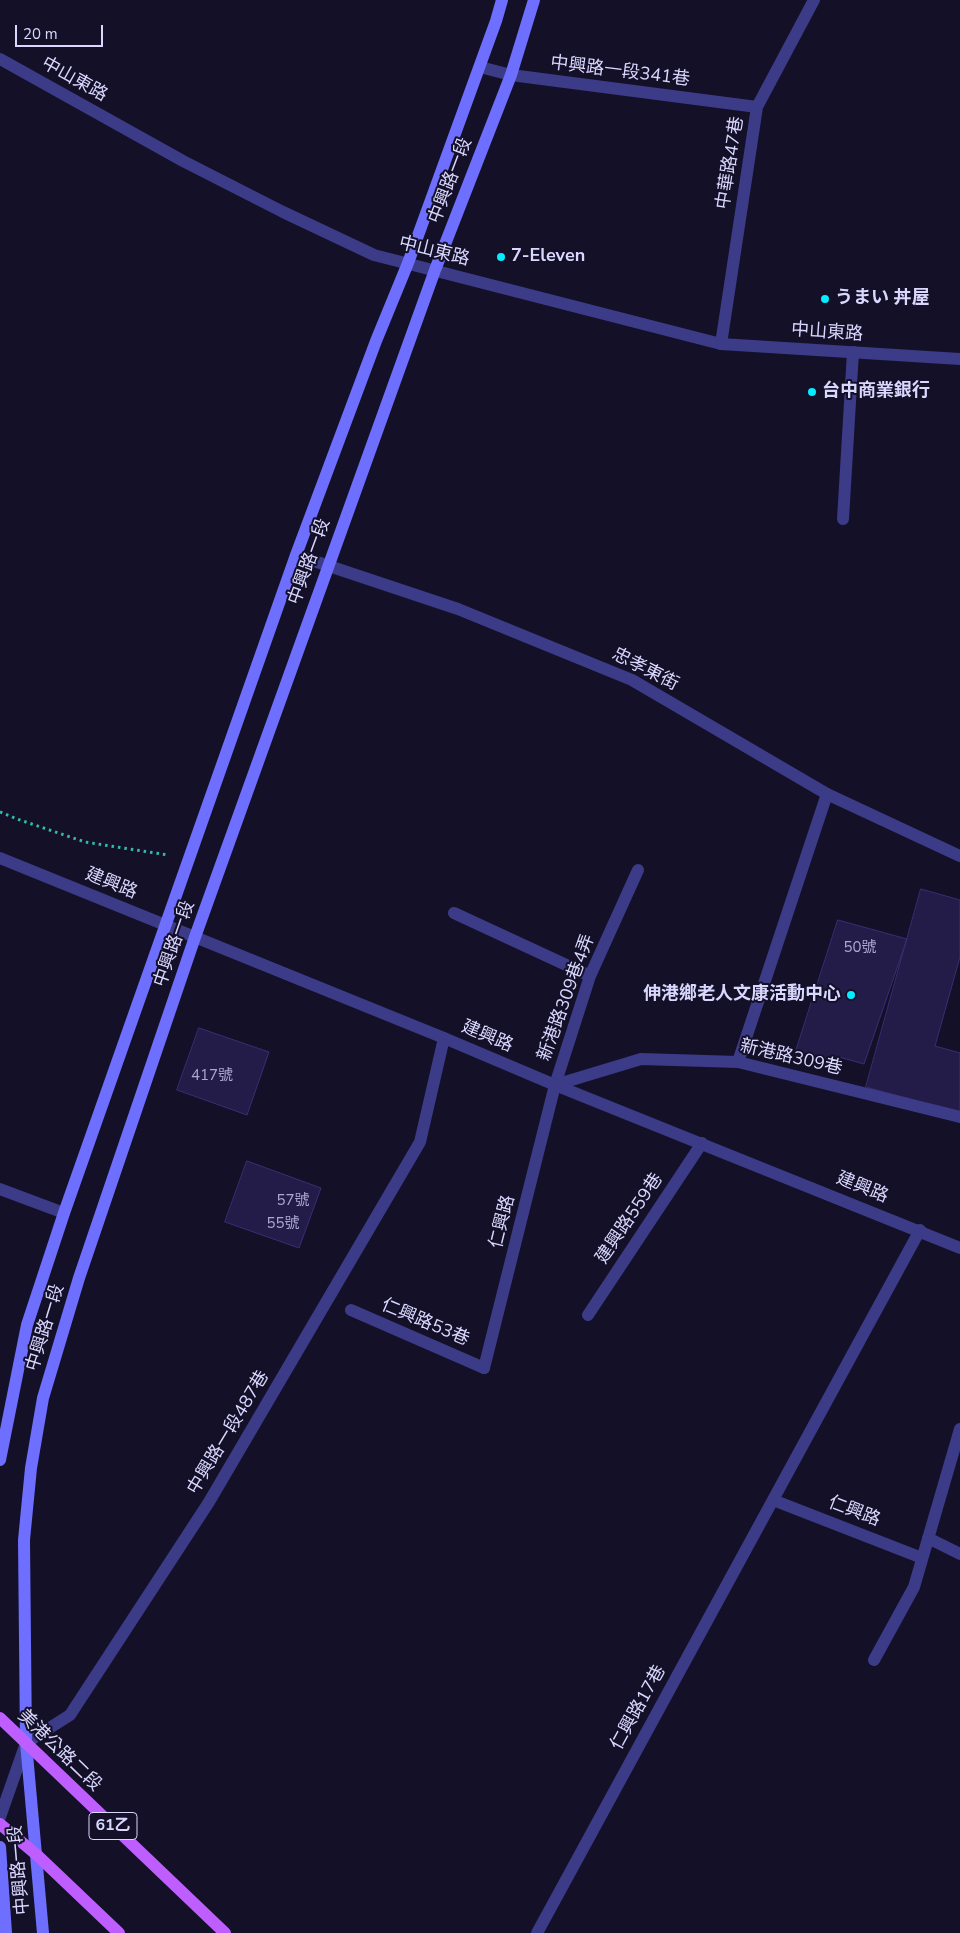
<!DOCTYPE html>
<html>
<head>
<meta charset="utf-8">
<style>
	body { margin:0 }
	#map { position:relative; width:960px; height:1933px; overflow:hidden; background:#131028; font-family:"Nunito Sans",sans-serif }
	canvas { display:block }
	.scale { position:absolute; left:15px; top:25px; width:88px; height:22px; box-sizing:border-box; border:2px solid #dad7ff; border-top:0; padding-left:6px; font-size:15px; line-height:18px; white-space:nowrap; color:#dad7ff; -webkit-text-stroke:4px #131028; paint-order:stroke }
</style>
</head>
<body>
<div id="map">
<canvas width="960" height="1933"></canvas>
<div class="scale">20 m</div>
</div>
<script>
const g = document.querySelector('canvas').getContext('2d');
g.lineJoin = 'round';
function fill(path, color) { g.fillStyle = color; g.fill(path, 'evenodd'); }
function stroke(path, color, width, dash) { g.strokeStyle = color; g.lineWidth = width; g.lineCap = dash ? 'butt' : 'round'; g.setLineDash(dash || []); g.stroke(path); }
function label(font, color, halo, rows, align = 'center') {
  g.font = font + ' "Nunito Sans","Noto Sans TC","Noto Sans JP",sans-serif'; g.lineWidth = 4; g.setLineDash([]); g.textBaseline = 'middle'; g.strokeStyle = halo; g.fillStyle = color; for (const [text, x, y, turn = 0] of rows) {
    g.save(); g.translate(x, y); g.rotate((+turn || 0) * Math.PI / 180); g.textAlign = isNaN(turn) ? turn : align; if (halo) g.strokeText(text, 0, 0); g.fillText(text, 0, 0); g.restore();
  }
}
const building = new Path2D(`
	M 921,889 L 960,900 L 960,957 L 935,1046 L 960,1053 L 960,1113 L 866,1087 Z
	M 838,920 L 907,939 L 864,1064 L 839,1057 L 835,1068 L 796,1051 Z
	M 199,1028 L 269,1052 L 247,1115 L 177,1090 Z
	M 247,1161 L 321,1188 L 299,1248 L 225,1222 Z`);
fill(building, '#231c49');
stroke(building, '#3a2e75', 1);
stroke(new Path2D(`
	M 0,812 L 17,819 L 85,842 L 168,855`), '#2fbbae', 3, [2.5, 4]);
stroke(new Path2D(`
	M 480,67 L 511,75 L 757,107
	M 721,344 L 757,107 L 814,0
	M 843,519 L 853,352
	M 454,913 L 590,976
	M 738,1062 L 827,794
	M 555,1085 L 641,1059 L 738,1062 L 960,1117
	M 588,1315 L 702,1143
	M 484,1368 L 555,1085 L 590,976 L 638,870
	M 773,1500 L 922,1558
	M 928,1538 L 960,1554
	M 874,1660 L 914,1587 L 960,1429
	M 0,1817 L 26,1743 L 70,1715 L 209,1502 L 420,1142 L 444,1038
	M 537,1933 L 920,1230`), '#3b3b87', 12);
stroke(new Path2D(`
	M 296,555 L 458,609 L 632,680 L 827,794 L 960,856
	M 0,858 L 444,1038 L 555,1085 L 960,1248
	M 0,1189 L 64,1213
	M 351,1310 L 484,1368`), '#3b3b87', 12);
stroke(new Path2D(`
	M 0,59 L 183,161 L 283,212 L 374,255 L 721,344 L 960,359`), '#3b3b87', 12);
stroke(new Path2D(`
	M 0,1460 L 27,1325 L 64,1213 L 296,555 L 376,341 L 408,263 L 496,21 L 502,0
	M 0,1847 L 6,1933
	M 43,1933 L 26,1743 L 24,1540 L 31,1468 L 43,1398 L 79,1278 L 195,937 L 435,270 L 511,75 L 534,0`), '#6e6eff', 12);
stroke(new Path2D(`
	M 0,1718 L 225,1933
	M 0,1824 L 37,1855 L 119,1933`), '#be5eff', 12);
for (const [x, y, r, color] of [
	[501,257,5,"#03edff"],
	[825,299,5,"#03edff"],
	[812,392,5,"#03edff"],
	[851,995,5,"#03edff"]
]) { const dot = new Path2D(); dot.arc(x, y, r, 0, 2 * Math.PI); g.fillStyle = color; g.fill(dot); stroke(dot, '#131028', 2); }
label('15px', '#aca8d2', null, [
	["50號",860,948],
	["417號",212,1076],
	["57號",293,1201],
	["55號",283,1224]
]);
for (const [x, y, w] of [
	[113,1826,48]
]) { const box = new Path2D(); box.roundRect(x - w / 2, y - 13.5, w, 27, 4); g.fillStyle = '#131028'; g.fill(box); stroke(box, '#dad7ff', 1); }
label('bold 16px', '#dad7ff', null, [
	["61乙",113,1826]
]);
label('18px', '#dad7ff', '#131028', [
	["中興路一段341巷",620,72,7],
	["中山東路",74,80,29],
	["中華路47巷",731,163,-81],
	["中興路一段",451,181,-69],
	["中山東路",434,252,14],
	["中山東路",827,333,4],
	["中興路一段",310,562,-70],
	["忠孝東街",645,670,27],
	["建興路",111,884,22],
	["中興路一段",175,944,-71],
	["新港路309巷4弄",567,998,-70],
	["建興路",487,1037,23],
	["新港路309巷",791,1058,13],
	["建興路",862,1188,22],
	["建興路559巷",630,1219,-56],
	["仁興路",503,1222,-76],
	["仁興路53巷",425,1323,23],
	["中興路一段",46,1328,-73],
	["中興路一段487巷",229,1433,-59],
	["仁興路",854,1512,21],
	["仁興路17巷",639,1708,-61],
	["美港公路二段",59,1751,44],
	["中興路一段",20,1870,-95]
]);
label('bold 18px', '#dad7ff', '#131028', [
	["7-Eleven",511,257],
	["うまい 丼屋",835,299],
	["台中商業銀行",822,392],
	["伸港鄉老人文康活動中心",841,995,"right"]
], 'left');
</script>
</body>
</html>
